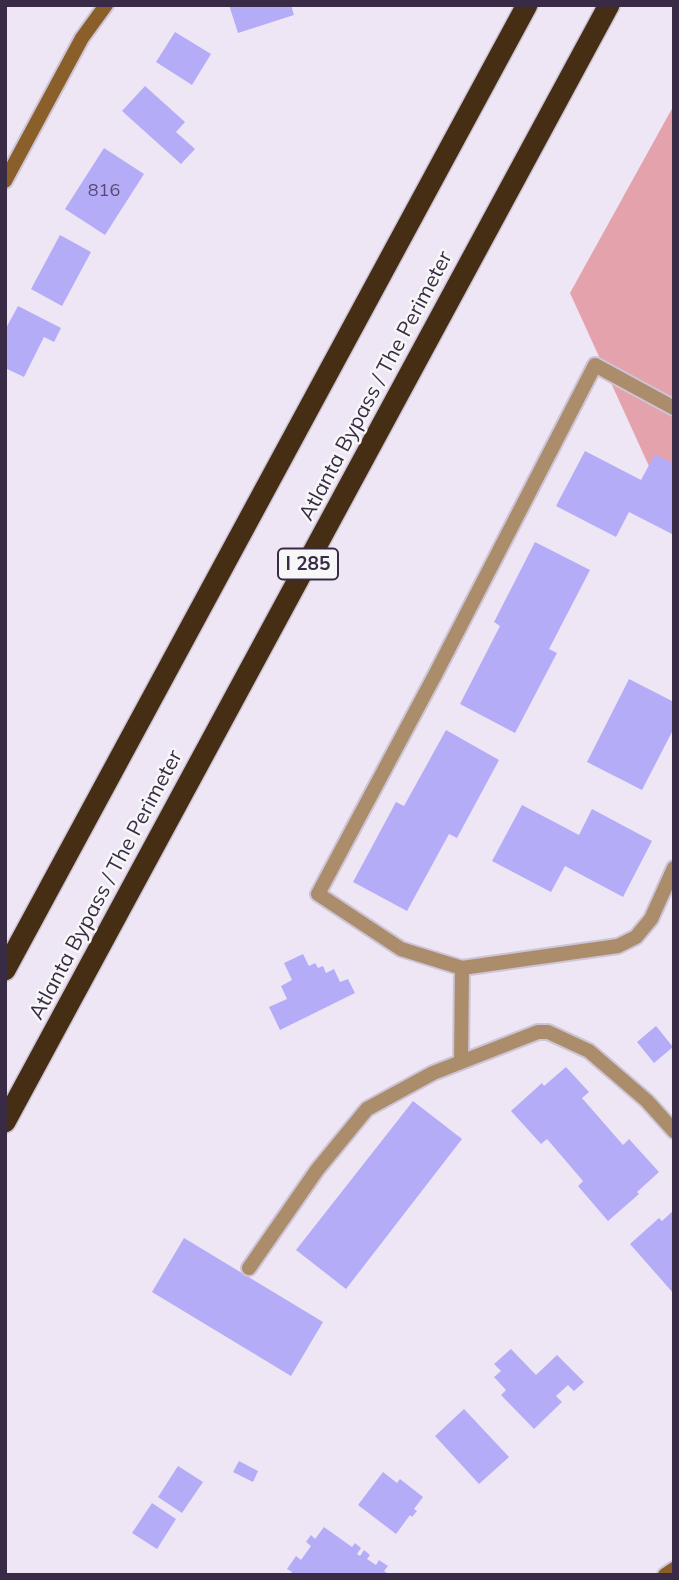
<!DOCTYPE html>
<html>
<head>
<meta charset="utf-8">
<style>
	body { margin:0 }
	#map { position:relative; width:679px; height:1580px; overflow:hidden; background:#eee6f5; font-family:Mulish,sans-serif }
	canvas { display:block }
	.frame { position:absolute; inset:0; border:7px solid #392a46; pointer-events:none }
</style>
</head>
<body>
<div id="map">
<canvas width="679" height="1580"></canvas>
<div class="frame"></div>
</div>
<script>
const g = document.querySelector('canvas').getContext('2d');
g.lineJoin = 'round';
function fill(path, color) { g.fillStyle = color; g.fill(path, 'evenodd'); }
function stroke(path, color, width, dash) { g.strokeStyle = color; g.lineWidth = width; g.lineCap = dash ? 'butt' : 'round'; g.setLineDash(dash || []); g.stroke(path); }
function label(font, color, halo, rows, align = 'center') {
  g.font = font + ' Mulish,sans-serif'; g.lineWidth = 5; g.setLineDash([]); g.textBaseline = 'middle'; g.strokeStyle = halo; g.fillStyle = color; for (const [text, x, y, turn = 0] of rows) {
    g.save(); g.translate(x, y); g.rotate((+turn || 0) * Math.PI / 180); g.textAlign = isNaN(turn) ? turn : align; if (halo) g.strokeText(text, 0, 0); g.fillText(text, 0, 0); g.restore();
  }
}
fill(new Path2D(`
	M 674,105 L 674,521 L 570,293 Z`), '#e4a2ac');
fill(new Path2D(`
	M 229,5 L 291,5 L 294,15 L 238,33 Z
	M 175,32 L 211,54 L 192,85 L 156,62 Z
	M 145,86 L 185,122 L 176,132 L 195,149 L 181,164 L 122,111 Z
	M 104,148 L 144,174 L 105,235 L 65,209 Z
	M 60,235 L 91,252 L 62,306 L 31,289 Z
	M 18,306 L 61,328 L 54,342 L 44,337 L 24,377 L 5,368 L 5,330 Z
	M 585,451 L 641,480 L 655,454 L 674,464 L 674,535 L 629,512 L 616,537 L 556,506 Z
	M 535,542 L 590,570 L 549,649 L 557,653 L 515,733 L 460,704 L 500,626 L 494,622 Z
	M 629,679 L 674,702 L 674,728 L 642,790 L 587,762 Z
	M 446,730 L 499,760 L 457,838 L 449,834 L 407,911 L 353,882 L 396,802 L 404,806 Z
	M 522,805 L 579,835 L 592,809 L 652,841 L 623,897 L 565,866 L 551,892 L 492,861 Z
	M 303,954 L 309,966 L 315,963 L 318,968 L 323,966 L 326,973 L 334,969 L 340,982 L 348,979 L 355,993 L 280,1030 L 269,1007 L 287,999 L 281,986 L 292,980 L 284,963 Z
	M 656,1026 L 673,1047 L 654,1063 L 637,1042 Z
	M 566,1067 L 589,1092 L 582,1098 L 623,1145 L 629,1139 L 659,1172 L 637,1192 L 639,1194 L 608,1221 L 578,1186 L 583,1181 L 547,1139 L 541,1144 L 511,1111 L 542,1083 L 544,1086 Z
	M 413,1101 L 462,1139 L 346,1289 L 296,1250 Z
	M 674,1210 L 674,1294 L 630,1244 L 659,1218 L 662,1221 Z
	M 184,1238 L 323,1322 L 291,1376 L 152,1292 Z
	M 511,1349 L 536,1375 L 557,1355 L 584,1382 L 574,1391 L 568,1385 L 556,1396 L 562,1402 L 534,1429 L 501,1395 L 506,1390 L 494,1377 L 501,1371 L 494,1364 Z
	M 464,1409 L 509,1457 L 479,1484 L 435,1436 Z
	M 239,1461 L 258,1471 L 253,1482 L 233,1472 Z
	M 178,1466 L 203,1482 L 182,1513 L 158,1497 Z
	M 383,1472 L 397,1483 L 400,1479 L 423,1497 L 414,1509 L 417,1511 L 412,1517 L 410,1515 L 396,1534 L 358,1505 Z
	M 152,1503 L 176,1519 L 157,1549 L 132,1533 Z
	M 324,1527 L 352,1547 L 355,1543 L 361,1548 L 357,1554 L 360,1556 L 364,1550 L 370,1555 L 367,1559 L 376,1565 L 379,1560 L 388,1566 L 384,1571 L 390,1575 L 289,1575 L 292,1572 L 287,1569 L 296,1556 L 301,1560 L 311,1546 L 306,1542 L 311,1535 L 315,1539 Z`), '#b5acf7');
const street = new Path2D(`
	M 674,408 L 595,365 L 435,675 L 318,894 L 401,949 L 462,968 L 618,946 L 636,937 L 651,919 L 674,868
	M 461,1062 L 462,968
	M 249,1268 L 317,1170 L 367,1109 L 433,1073 L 538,1032 L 548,1032 L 589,1051 L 647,1101 L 674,1131`);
const secondary = new Path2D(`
	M 5,181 L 82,38 L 106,5
	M 665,1575 L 674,1569`);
const highway = new Path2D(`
	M 5,970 L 527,5
	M 5,1122 L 609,5`);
stroke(street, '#cdc4d6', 18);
stroke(secondary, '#cdc4d6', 18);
stroke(highway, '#cdc4d6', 24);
stroke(street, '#ab8c6b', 14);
stroke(secondary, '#8a5f29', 14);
stroke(highway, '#452e13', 21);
label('18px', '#584a72', null, [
	["816",104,191]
]);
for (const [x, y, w] of [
	[308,564,60]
]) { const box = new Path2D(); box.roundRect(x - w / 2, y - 15.5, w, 31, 5); g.fillStyle = '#f7f7f7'; g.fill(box); stroke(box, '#392a46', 2); }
label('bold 19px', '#392a46', null, [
	["I 285",308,564]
]);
label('21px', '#392a46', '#f7f7f7', [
	["Atlanta Bypass / The Perimeter",376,386,-62],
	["Atlanta Bypass / The Perimeter",106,885,-62]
]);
</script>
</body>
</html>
